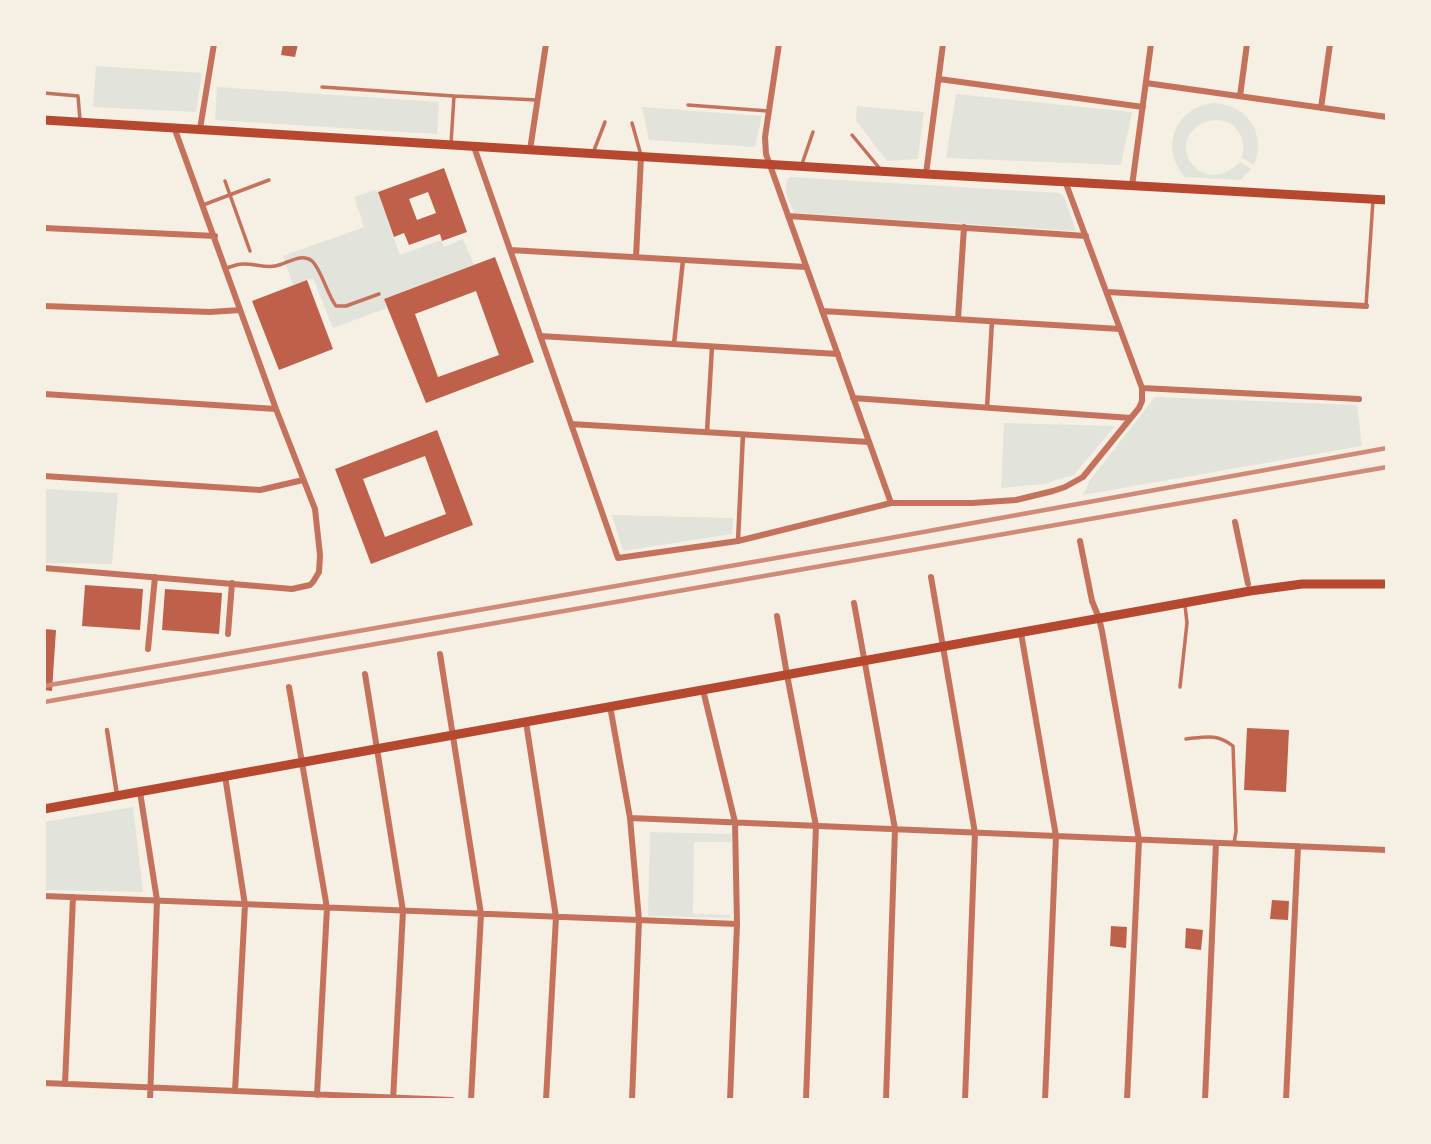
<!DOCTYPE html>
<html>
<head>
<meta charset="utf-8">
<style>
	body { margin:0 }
	#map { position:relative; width:1431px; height:1144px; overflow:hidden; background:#f6efe4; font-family:"Times New Roman",serif }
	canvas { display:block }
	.frame { position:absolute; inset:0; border:46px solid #f6efe4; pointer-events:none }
</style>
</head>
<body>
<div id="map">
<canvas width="1431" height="1144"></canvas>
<div class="frame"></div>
</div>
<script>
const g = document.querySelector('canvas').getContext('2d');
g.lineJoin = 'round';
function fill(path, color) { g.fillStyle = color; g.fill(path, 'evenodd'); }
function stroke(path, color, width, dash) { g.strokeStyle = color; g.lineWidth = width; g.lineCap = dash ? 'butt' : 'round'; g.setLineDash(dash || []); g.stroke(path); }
fill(new Path2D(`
	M 96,66 L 202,73 L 196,112 L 93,107 Z
	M 217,87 L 439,102 L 437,134 L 215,120 Z
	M 956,94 L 1132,112 L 1121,165 L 946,158 Z
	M 1214,103 C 1247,105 1267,133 1254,165 L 1242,158 C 1244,150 1244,143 1241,136 C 1224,100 1167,131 1192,164 C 1206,181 1226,176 1240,162 L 1251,169 L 1241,180 L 1185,177 C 1159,148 1175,107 1214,103 Z
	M 857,106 L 924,112 L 918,159 L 887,161 L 856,121 Z
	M 642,107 L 762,116 L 755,147 L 649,140 Z
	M 790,177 L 1059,193 L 1064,197 L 1076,231 L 794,213 C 790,201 780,187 790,177 Z
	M 375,190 L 378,192 L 400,255 L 441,240 L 444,247 L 463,239 L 474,265 L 384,299 L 387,308 L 333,328 L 313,278 L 293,285 L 283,256 L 364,227 L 354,197 Z
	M 1155,397 L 1357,405 L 1362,446 L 1083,495 L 1090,480 Z
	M 1004,423 L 1115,426 L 1074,475 L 1044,484 L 1001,488 Z
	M 44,489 L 118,493 L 112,564 L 46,563 L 44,559 Z
	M 612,515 L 733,518 L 732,534 L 623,551 Z
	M 133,807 L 143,892 L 44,890 L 44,822 Z
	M 650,832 L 732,834 L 731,842 L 694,842 L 693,914 L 730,915 L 730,918 L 648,916 Z`), '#e2e4dc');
fill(new Path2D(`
	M 283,44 L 298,44 L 295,57 L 281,55 Z
	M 444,168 L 467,232 L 442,241 L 440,234 L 409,245 L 404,233 L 394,237 L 378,192 ZM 428,192 L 436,213 L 417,220 L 409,199 Z
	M 495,257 L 534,362 L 426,403 L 384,299 ZM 476,291 L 499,355 L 438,377 L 415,314 Z
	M 307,280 L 333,349 L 279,370 L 252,301 Z
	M 437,430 L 473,525 L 371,564 L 335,469 ZM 425,456 L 446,514 L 385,537 L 363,479 Z
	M 85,585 L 143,589 L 140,630 L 82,626 Z
	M 165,589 L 222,593 L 219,634 L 162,630 Z
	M 44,629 L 56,630 L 52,691 L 44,690 Z
	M 1247,728 L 1289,730 L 1286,792 L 1244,790 Z
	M 1272,900 L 1289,901 L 1288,920 L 1270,919 Z
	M 1111,926 L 1127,927 L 1126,948 L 1110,946 Z
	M 1186,928 L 1203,930 L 1201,950 L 1185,948 Z`), '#bf614a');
stroke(new Path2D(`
	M 322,87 L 454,96 L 451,144
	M 44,93 L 78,96 L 80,120
	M 454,96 L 537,100
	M 688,105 L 768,111
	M 632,123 L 641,155
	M 852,135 L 881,170
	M 593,153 L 605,122
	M 802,164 L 813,132
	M 225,181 L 250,251
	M 203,205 L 269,180
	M 226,268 C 231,267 237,264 242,264 C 253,263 264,268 275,266 C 287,264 301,252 312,261 C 321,269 327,294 336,306 L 346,306 L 379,294
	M 1366,306 L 1373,200
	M 1180,687 L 1187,623 L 1185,605
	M 1186,739 C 1205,737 1217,733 1233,746 L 1236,831 L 1234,844`), '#c5725c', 3.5);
stroke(new Path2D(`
	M 674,344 L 683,260
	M 987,408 L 992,321
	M 707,432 L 712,347
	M 738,541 L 743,434
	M 107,730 L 117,795`), '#c5725c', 4.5);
stroke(new Path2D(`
	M 779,44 L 765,137 L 766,154 L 891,503
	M 939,79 L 1143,107
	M 1146,83 L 1387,117
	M 1240,96 L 1247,44
	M 1321,108 L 1330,44
	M 200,129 L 214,44
	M 474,147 L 618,558 L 738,541 L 891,503 L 972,503 L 1016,500 L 1053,491 L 1065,487 L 1083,477 L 1139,408 L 1142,401 L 1142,388 L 1065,181
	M 530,150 L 546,44
	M 926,174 L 943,44
	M 1132,186 L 1151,44
	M 788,216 L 1086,236
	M 44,228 L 215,236
	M 510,250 L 806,267
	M 636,257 L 641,157
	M 1107,292 L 1366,306
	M 44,306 L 210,312 L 240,310
	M 822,311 L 1120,329
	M 958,319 L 964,227
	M 540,336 L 838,354
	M 1142,388 L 1359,399
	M 44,394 L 276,409
	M 853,398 L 1131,418
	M 571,424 L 869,442
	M 44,476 L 260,490 L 303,480
	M 1235,522 L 1248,584
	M 1080,541 L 1092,601 L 1099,618 L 1102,631 L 1139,840 L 1127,1100
	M 44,568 L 292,589 L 310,585 L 313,582 L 319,572 L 320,555 L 315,509 L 276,409 L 174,127
	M 931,577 L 975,833 L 965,1100
	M 854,603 L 895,829 L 886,1100
	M 777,616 L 787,675 L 816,826 L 806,1100
	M 1021,633 L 1056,836 L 1045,1100
	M 228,634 L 232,583
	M 148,649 L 155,577
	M 440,654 L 481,914 L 471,1100
	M 365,674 L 403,911 L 393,1100
	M 289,687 L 327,908 L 317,1095
	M 703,690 L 735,822 L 737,924 L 730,1100
	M 610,706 L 630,818 L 639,920 L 632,1100
	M 526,722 L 556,917 L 546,1100
	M 225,776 L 245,905 L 235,1091
	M 140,792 L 157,900 L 150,1100
	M 630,818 L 1387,850
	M 44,896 L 737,924
	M 44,1083 L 452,1100
	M 65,1084 L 73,897
	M 1205,1100 L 1216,843
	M 1286,1100 L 1298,846`), '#c5725c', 6);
stroke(new Path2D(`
	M 44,120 L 926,174 L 1387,200
	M 44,809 L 1250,591 L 1302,584 L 1387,584`), '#b5482f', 9);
stroke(new Path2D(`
	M 44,686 L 879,540 L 1387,448
	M 44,702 L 1387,467`), '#cf8b77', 4.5);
</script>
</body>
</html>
